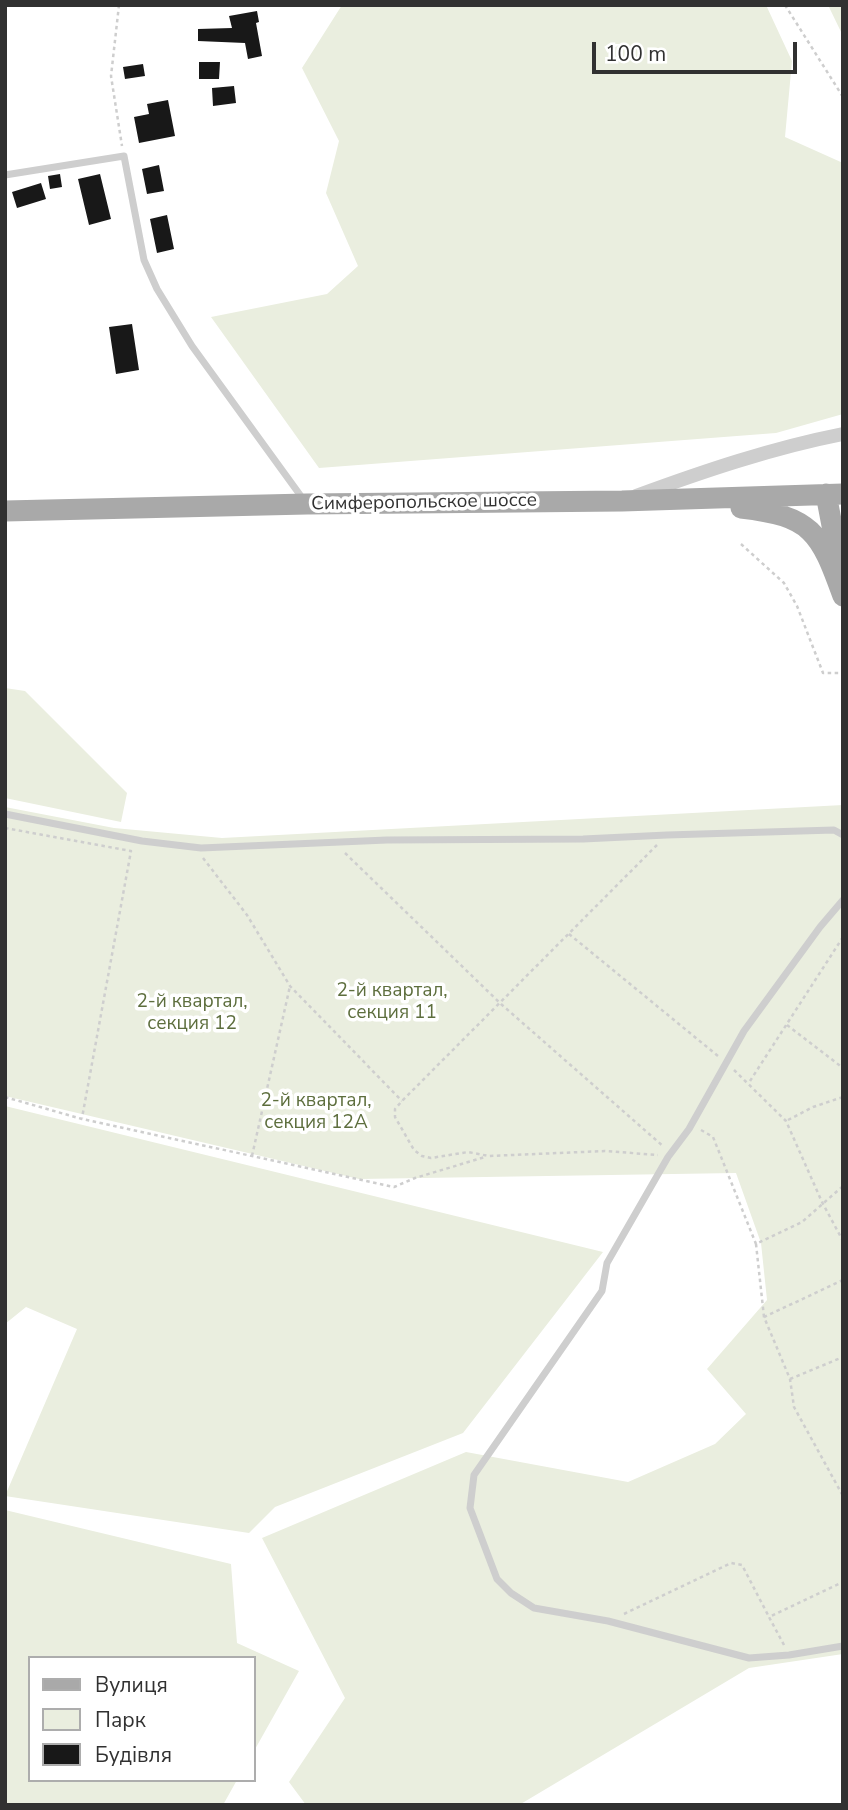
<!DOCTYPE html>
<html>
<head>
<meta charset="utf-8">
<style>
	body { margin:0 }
	#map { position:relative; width:848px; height:1810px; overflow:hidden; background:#fff; font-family:"Nunito Sans",sans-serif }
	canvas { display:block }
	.frame { position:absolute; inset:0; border:7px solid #313131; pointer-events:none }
	.legend { position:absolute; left:28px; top:1656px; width:228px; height:126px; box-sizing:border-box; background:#fff; border:2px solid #adadad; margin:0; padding:9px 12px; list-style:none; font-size:21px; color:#313131 }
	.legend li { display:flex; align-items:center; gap:14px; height:35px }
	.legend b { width:35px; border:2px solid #adadad }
	.scale { position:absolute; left:592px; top:42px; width:205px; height:32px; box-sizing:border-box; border:4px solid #313131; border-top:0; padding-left:9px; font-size:21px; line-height:24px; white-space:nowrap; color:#313131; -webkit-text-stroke:5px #fff; paint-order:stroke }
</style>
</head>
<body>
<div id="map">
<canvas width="848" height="1810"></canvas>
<div class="frame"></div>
<ul class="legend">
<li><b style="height:9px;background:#a9a9a9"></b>Вулиця</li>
<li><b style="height:19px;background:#eaeedf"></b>Парк</li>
<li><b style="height:19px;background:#181818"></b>Будівля</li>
</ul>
<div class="scale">100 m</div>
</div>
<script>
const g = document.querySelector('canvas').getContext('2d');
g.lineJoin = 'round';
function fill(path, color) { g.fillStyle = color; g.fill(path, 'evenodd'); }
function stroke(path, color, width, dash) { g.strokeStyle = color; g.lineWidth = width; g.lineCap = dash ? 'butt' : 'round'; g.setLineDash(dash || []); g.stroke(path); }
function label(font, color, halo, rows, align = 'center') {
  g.font = font + ' "Nunito Sans",sans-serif'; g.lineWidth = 7; g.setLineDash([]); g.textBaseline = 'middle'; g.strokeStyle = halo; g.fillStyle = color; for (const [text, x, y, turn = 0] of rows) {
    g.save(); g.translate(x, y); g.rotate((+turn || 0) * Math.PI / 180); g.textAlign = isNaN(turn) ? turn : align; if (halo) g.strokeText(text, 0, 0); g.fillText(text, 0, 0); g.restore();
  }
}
fill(new Path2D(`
	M 342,5 L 766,5 L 792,61 L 785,137 L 843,163 L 843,414 L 776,433 L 319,468 L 211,317 L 327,294 L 358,266 L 326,193 L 339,141 L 302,68 Z
	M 828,5 L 843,5 L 843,36 Z
	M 5,688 L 25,691 L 127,793 L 121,822 L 5,798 Z
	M 843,805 L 843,1654 L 749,1668 L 519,1805 L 306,1805 L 289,1782 L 345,1698 L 262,1538 L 466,1452 L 628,1482 L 715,1444 L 746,1414 L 707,1369 L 767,1300 L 761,1243 L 736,1173 L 359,1179 L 5,1096 L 5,807 L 114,828 L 222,838 Z
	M 5,1106 L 603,1252 L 463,1433 L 275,1507 L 249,1533 L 5,1496 L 77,1329 L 26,1307 L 5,1324 Z
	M 5,1510 L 231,1564 L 237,1643 L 299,1671 L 254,1751 L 254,1658 L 30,1658 L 30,1780 L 237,1780 L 223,1805 L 5,1805 Z`), '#eaeedf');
fill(new Path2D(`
	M 257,11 L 259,22 L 256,23 L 262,56 L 248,59 L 245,43 L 198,41 L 198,29 L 232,28 L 229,16 Z
	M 199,62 L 220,62 L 219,79 L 199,79 Z
	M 143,64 L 145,76 L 125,79 L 123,67 Z
	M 234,86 L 236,103 L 213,106 L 212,88 Z
	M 168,100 L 175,136 L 139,143 L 134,117 L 149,114 L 147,104 Z
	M 159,165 L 164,191 L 147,194 L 142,169 Z
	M 60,174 L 62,187 L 50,189 L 48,176 Z
	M 100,174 L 111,219 L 89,225 L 78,179 Z
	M 41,183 L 46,199 L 17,208 L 12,192 Z
	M 167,215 L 174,249 L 157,253 L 150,219 Z
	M 132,324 L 139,370 L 116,374 L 109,327 Z`), '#181818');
stroke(new Path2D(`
	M 119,5 L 111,76 L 122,146
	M 785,5 L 843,97
	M 741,544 L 784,583 L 797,606 L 823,673 L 843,673
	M 5,828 L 131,851 L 82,1118
	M 657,845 L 402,1101 L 395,1109 L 395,1117 L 414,1150 L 422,1156 L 431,1158 L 468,1152 L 489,1156 L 605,1151 L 658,1155
	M 345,853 L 501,1004 L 664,1147
	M 203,858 L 247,915 L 290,986 L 402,1101
	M 569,934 L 718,1056
	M 787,1025 L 843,1068
	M 734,1070 L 786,1121 L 822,1202 L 843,1241
	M 750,1081 L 843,937
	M 5,1097 L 82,1119 L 394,1187 L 415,1178 L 485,1157
	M 788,1120 L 813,1107 L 843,1097
	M 701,1130 L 713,1137 L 756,1244
	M 252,1156 L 290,986
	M 843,1280 L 764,1317 L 790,1379 L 794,1407 L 843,1496
	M 764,1317 L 756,1244 L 802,1222 L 843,1186
	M 790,1379 L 843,1357
	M 624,1614 L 731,1563 L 742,1565 L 769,1617
	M 784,1645 L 769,1617 L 843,1582`), '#cecece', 2.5, [3.5, 3.5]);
stroke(new Path2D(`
	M 5,175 L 124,156 L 144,260 L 157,289 L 192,346 L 303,499
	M 5,814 L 142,841 L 201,848 L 387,840 L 583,839 L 667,835 L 834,830 L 843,835
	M 843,900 L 820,927 L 744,1031 L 689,1129 L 668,1157 L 607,1263 L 602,1291 L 474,1475 L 470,1508 L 497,1579 L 511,1593 L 534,1608 L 608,1621 L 749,1658 L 789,1655 L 843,1646`), '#cecece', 7);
stroke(new Path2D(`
	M 636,496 C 704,471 772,448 843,434`), '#cecece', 14);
stroke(new Path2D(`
	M 826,494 L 839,562
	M 741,508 C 812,516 820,532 843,596
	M 5,511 L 307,504 L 622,501 L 843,494`), '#a9a9a9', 21);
label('19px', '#313131', '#fff', [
	["Симферопольское шоссе",424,503,-1]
]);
label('19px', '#5d6e3d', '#fff', [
	["2-й квартал,",392,991],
	["секция 11",392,1013],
	["2-й квартал,",192,1002],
	["секция 12",192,1024],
	["2-й квартал,",316,1101],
	["секция 12А",316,1123]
]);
</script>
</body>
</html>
